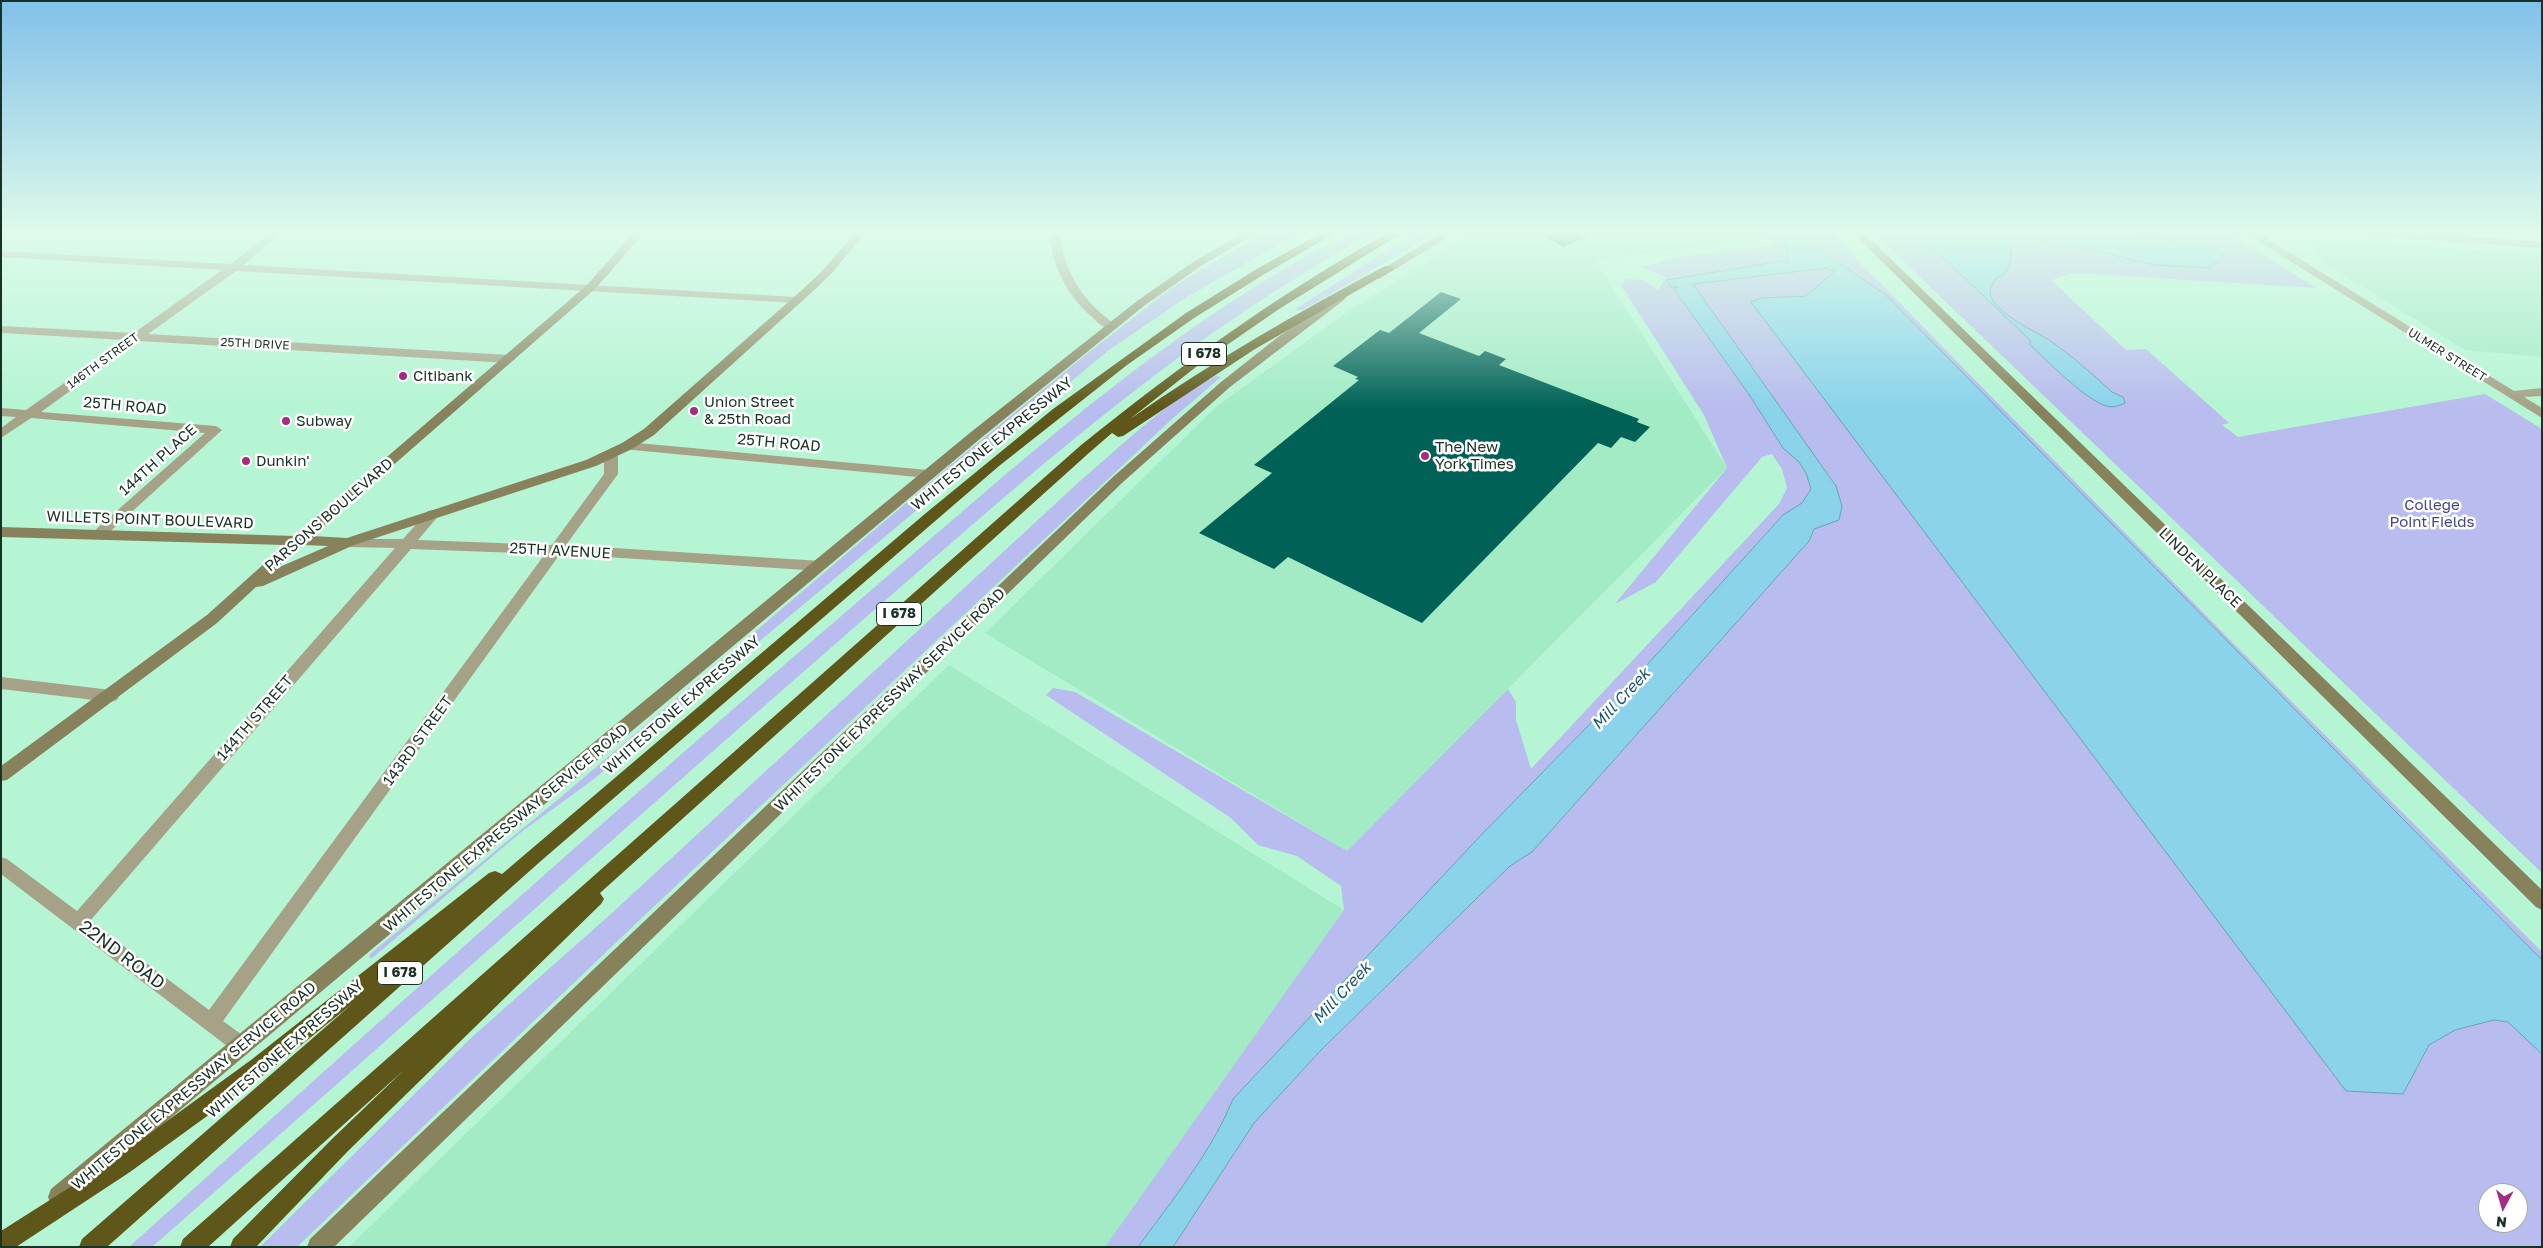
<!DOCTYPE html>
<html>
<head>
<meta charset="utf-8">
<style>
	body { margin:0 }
	#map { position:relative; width:2543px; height:1248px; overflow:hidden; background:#b5f5d3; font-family:"Golos Text",sans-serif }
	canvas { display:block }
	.frame { position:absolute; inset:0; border:2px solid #183225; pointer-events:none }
	.north { position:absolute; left:2478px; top:1183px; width:50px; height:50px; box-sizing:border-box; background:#fff; border:1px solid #a3ada8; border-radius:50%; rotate:186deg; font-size:14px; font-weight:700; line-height:20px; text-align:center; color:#183225 }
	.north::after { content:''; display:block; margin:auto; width:18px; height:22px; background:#a42c83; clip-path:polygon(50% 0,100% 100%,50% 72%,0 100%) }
</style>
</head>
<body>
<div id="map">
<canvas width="2543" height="1248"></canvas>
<div class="frame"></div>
<div class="north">N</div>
</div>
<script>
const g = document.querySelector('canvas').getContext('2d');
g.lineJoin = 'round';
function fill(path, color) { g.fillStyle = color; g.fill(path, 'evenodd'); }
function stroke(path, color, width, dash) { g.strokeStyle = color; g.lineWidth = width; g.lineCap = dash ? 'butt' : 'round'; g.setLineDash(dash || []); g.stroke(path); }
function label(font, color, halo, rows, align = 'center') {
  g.font = font + ' "Golos Text",sans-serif'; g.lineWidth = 5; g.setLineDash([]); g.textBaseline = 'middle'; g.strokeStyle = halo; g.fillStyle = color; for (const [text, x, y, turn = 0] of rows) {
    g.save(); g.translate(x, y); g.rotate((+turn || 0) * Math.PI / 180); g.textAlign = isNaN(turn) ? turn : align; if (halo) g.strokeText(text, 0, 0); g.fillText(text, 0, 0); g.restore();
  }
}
fill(new Path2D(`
	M 1475,233 L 1760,233 L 1766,239 L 1595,260 L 1727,468 L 1347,851 L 985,633 L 1217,406 L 1354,307 Z
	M 2314,239 L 2542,254 L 2542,357 L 2465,350 L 2324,263 L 2311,244 Z
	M 949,665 L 1344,910 L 1114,1247 L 349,1247 Z`), '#a2ebc5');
fill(new Path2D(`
	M 1264,233 L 1299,233 L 1187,297 L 1109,350 L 594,779 L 520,833 L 371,959 L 369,955 L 561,797 L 940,474 L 1084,356 L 1177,284 Z
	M 1353,233 L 1374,233 C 1175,339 1010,493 841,639 C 610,840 383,1045 152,1247 L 129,1247 C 369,1031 608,815 854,605 C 991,488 1126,363 1282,270 C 1304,256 1329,245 1353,233 Z
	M 1422,233 L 1436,233 L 1303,310 L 1294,310 L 1378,256 Z
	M 1761,233 L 1831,233 L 2233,643 L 2542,952 L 2542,960 L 1886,295 L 1816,247 L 1811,238 L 1784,239 L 1788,260 L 1667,280 L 1679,286 L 1674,289 L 1748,393 L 1783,448 L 1799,462 L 1806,473 L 1811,489 L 1802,503 L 1783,515 L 1636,677 L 1484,832 L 1233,1099 C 1211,1153 1172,1200 1138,1247 L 1105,1247 L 1344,910 L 1341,886 L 1297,856 L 1258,845 L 1231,818 L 1046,695 L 1053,688 L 1075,692 L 1347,851 L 1508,689 L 1516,702 L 1516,720 L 1531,769 L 1779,504 L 1787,488 L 1782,469 L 1772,454 L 1762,457 L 1656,582 L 1615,604 L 1727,468 L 1704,415 L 1621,285 L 1627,279 L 1643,280 L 1658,290 L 1666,277 L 1642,267 L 1679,257 L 1775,245 Z
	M 1874,233 L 2228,233 L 2316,288 L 2073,273 L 2051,280 L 2126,350 L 2146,349 L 2229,423 L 2222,425 L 2238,437 L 2485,394 L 2542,429 L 2542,873 Z
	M 1826,268 L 1835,273 L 1806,296 L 1761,298 L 1752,302 L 2346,1090 L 2403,1094 L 2429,1045 L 2455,1030 L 2494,1020 L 2508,1022 L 2542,1054 L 2542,1247 L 1173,1247 L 1254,1123 L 1322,1049 L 1510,866 L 1532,852 L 1809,541 L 1836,486 L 1693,284 ZM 2488,1193 L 2518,1193 L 2518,1223 L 2488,1223 Z
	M 1216,376 L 1221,377 L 1172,419 L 645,915 L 297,1247 L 260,1247 L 472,1037 L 612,913 L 1079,482 C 1119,448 1170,398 1216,376 Z`), '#b8bcee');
const water = new Path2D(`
	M 1931,233 C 2002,233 2073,233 2144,239 C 2170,241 2197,241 2221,253 L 2223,257 L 2209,268 L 2154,265 L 2068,244 L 2026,242 L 2013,245 L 2010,249 L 2012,256 L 2005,274 L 1996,278 L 1990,289 C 1987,310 2035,331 2049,340 C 2071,355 2092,374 2112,392 L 2123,397 L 2125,403 C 2119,406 2113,408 2106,406 C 2083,398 2049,362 2030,345 L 2030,340 L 1934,249 L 1921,246 L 1929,242 L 1926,236 Z
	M 1803,236 L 1811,238 L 1816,247 L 1886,295 L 2542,960 L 2542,1054 L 2508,1022 L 2494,1020 L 2455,1030 L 2429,1045 L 2403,1094 L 2346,1091 L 1751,302 L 1761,298 L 1806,296 L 1834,272 L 1826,268 L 1693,284 L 1836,486 L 1842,506 L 1839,520 L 1814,529 L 1809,541 L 1532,852 L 1510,866 L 1322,1049 L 1254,1123 L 1173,1247 L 1138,1247 C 1172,1200 1211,1153 1233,1099 L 1484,832 L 1636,677 L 1783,515 L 1802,503 L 1811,489 L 1806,473 L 1799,462 L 1783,448 L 1748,393 L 1674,289 L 1678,287 L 1671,287 L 1667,280 L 1788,260 L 1784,238 Z`);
fill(water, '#8ad3eb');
stroke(water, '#68a3b0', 1);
fill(new Path2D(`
	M 1539,233 L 1595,233 L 1563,247 Z
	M 1441,292 L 1461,299 L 1419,333 L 1479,356 L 1485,351 L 1506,359 L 1499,365 L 1639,419 L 1637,422 L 1650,427 L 1635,442 L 1621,437 L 1611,448 L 1598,443 L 1422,623 L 1288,557 L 1274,569 L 1199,533 L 1272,473 L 1254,465 L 1359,380 L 1355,379 L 1358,377 L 1333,366 L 1380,330 L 1389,333 Z`), '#006256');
fill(new Path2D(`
	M 269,233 L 281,233 L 244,265 L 797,297 L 803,300 L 797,303 L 236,271 L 148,334 L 509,355 L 515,359 L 509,363 L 139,341 L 41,412 L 216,426 L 222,430 L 104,537 L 94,537 L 92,534 L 94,531 L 205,433 L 31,418 L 1,438 L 1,428 L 16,417 L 1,416 L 1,408 L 26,410 L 125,340 L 1,333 L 1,326 L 134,333 L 222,270 L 1,257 L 1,251 L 231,264 Z
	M 1050,233 L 1060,233 C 1064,272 1083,302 1115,324 L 1115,328 C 1106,331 1098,323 1092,317 C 1067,295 1052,267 1050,233 Z
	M 2245,233 L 2258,233 L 2514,391 L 2542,388 L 2542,396 L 2524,397 L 2542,408 L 2542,418 Z
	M 2365,233 L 2421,233 L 2542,242 L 2542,248 L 2370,236 Z
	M 627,442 L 928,470 L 935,474 L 928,478 L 622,449 L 620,446 L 622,443 Z
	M 611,450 L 618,454 L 618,474 L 566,545 L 821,561 L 828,566 L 821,571 L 560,554 L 223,1021 L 249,1040 L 252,1046 L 249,1052 L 242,1055 L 235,1052 L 1,874 L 1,857 L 7,859 L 77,911 L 395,548 L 349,547 L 344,545 L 342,542 L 344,539 L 403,539 L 428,511 L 433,510 L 440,514 L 418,540 L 552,545 L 604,474 L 604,454 ZM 411,549 L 545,554 L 209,1010 L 90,921 Z
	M 1,677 L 111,690 L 117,692 L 119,696 L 117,700 L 111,702 L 1,689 Z`), '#a5a288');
fill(new Path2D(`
	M 633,233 L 644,233 L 595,289 L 312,536 L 347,538 L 586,460 L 622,443 L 644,429 L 803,289 L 824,269 L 854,233 L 865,233 L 832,273 L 811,293 L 654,435 L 632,449 L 596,466 L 354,545 L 263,586 L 256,587 L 217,623 L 7,780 L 1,781 L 1,766 L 207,615 L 285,545 L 1,537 L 1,527 L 295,536 L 587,285 ZM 302,545 L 328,546 L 275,569 Z
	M 1243,233 L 1256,233 L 1201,266 L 1145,305 L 981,438 L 67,1205 L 59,1208 L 51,1205 L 48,1197 L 51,1189 L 971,432 L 1137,301 L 1193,262 Z
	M 1442,233 L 1455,233 L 1379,279 L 1371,279 L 1369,277 Z
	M 1853,233 L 1864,233 L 2542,890 L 2542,910 L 2536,907 Z
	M 1340,295 L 1346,298 L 1344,300 L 1230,387 L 1123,482 L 334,1247 L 307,1247 L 310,1239 L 384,1168 L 1113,477 L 1221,382 L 1278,337 Z`), '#87825c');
fill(new Path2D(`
	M 1321,233 L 1335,233 L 1263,275 L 1194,318 L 1127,365 L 999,466 L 542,860 L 107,1247 L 79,1247 L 82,1239 L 352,1004 L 265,1074 L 130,1172 L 16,1247 L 1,1247 L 1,1231 L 116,1158 L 251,1060 L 489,873 L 495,871 L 502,874 L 926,513 L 1053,409 L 1186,313 L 1255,270 Z
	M 1388,233 L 1402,233 L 1279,309 L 1201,363 L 1130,419 C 1211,362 1297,313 1385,266 L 1393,266 L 1393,270 L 1255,349 L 1123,436 L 1118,437 L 1112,433 L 1090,452 L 600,893 L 604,899 L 601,904 L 347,1152 L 256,1247 L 230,1247 L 233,1239 L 333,1138 L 404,1070 L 208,1247 L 180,1247 L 183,1239 L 1080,446 C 1178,367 1278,294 1388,233 Z`), '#5f561a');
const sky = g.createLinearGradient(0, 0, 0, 408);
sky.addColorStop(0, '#82c0e9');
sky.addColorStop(0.57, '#defaeb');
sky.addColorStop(1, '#defaeb00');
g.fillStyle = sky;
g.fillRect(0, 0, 2543, 408);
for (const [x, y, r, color] of [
	[403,376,5,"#a42c83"],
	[694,411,5,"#a42c83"],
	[286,421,5,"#a42c83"],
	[1425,456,5,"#a42c83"],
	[246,461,5,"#a42c83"]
]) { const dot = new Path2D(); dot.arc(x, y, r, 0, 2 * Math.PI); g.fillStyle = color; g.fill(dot); stroke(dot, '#fff', 2); }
label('12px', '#183225', '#fff', [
	["25TH DRIVE",255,344,3],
	["ULMER STREET",2447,355,32],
	["146TH STREET",103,361,-36]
]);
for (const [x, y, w] of [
	[1204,354,45],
	[899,614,45],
	[400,973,45]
]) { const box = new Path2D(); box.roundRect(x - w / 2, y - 11.5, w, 23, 4); g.fillStyle = '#fff'; g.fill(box); stroke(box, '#183225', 1); }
label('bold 14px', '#183225', null, [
	["I 678",1204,354],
	["I 678",899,614],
	["I 678",400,973]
]);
label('15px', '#183225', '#fff', [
	["Citibank",413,376],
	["Union Street",704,402],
	["& 25th Road",704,419],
	["Subway",296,421],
	["The New",1435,447],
	["York Times",1435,464],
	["Dunkin'",256,461]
], 'left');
label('15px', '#183225', '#fff', [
	["25TH ROAD",125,406,5],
	["25TH ROAD",779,443,5],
	["WHITESTONE EXPRESSWAY",992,444,-39],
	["144TH PLACE",158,460,-42],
	["PARSONS BOULEVARD",329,515,-41],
	["WILLETS POINT BOULEVARD",150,520,2],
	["25TH AVENUE",560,551,3],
	["LINDEN PLACE",2200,568,44],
	["WHITESTONE EXPRESSWAY SERVICE ROAD",890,700,-44],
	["WHITESTONE EXPRESSWAY",682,705,-41],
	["144TH STREET",255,718,-49],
	["143RD STREET",418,741,-54],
	["WHITESTONE EXPRESSWAY SERVICE ROAD",506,828,-40],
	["WHITESTONE EXPRESSWAY",285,1049,-41],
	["WHITESTONE EXPRESSWAY SERVICE ROAD",194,1086,-40]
]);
label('15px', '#464589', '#fff', [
	["College",2432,505],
	["Point Fields",2432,522]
]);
label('italic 16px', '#1b5769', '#fff', [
	["Mill Creek",1621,699,-47],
	["Mill Creek",1342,993,-47]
]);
label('18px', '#183225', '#fff', [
	["22ND ROAD",122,955,37]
]);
</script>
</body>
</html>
